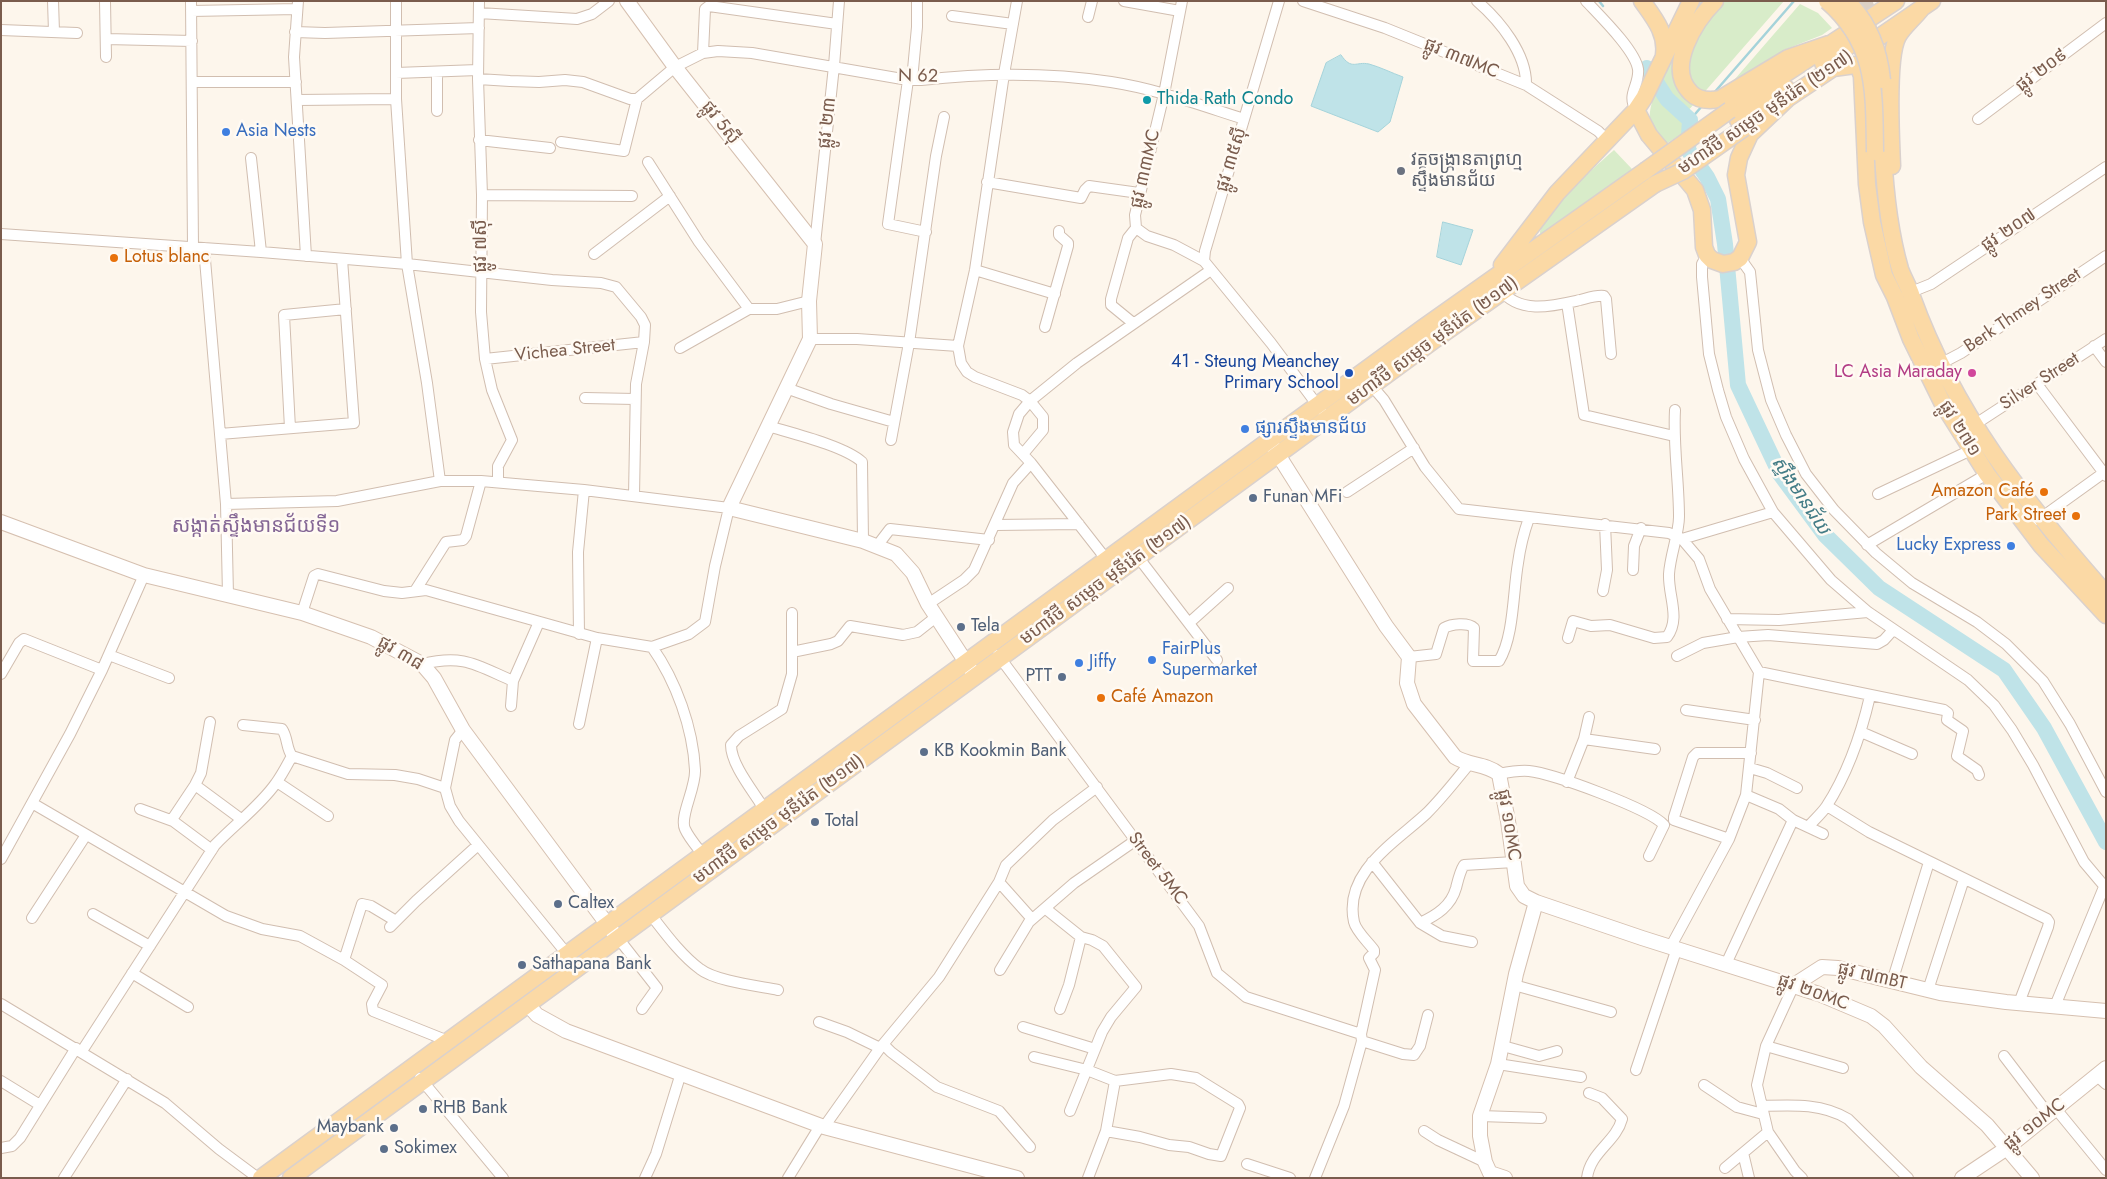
<!DOCTYPE html>
<html>
<head>
<meta charset="utf-8">
<style>
	body { margin:0 }
	#map { position:relative; width:2107px; height:1179px; overflow:hidden; background:#fdf6ec; font-family:Jost,sans-serif }
	canvas { display:block }
	.frame { position:absolute; inset:0; border:2px solid #7a5c4d; pointer-events:none }
</style>
</head>
<body>
<div id="map">
<canvas width="2107" height="1179"></canvas>
<div class="frame"></div>
</div>
<script>
const g = document.querySelector('canvas').getContext('2d');
g.lineJoin = 'round';
function fill(path, color) { g.fillStyle = color; g.fill(path, 'evenodd'); }
function stroke(path, color, width, dash) { g.strokeStyle = color; g.lineWidth = width; g.lineCap = dash ? 'butt' : 'round'; g.setLineDash(dash || []); g.stroke(path); }
function label(font, color, halo, rows, align = 'center') {
  g.font = font + ' Jost,"Noto Sans Khmer",sans-serif'; g.lineWidth = 5; g.setLineDash([]); g.textBaseline = 'middle'; g.strokeStyle = halo; g.fillStyle = color; for (const [text, x, y, turn = 0] of rows) {
    g.save(); g.translate(x, y); g.rotate((+turn || 0) * Math.PI / 180); g.textAlign = isNaN(turn) ? turn : align; if (halo) g.strokeText(text, 0, 0); g.fillText(text, 0, 0); g.restore();
  }
}
fill(new Path2D(`
	M 1700,1 L 1784,1 L 1687,112 L 1668,94 L 1660,82 L 1695,10 Z
	M 1800,4 L 1818,13 L 1832,28 L 1822,35 L 1784,50 L 1728,87 Z
	M 1655,92 L 1662,104 L 1684,123 L 1683,133 L 1666,144 C 1648,121 1646,121 1655,92 Z
	M 1614,150 L 1632,169 L 1543,236 L 1540,233 C 1542,213 1598,164 1614,150 Z`), '#d8ecc9');
const water = new Path2D(`
	M 1341,55 C 1352,71 1356,61 1369,64 C 1380,67 1392,73 1403,77 L 1390,122 L 1378,132 L 1311,106 L 1326,63 Z
	M 1443,222 L 1473,230 L 1461,265 L 1437,257 Z`);
fill(water, '#bfe3e8');
stroke(water, '#a5d3da', 1);
stroke(new Path2D(`
	M 1599,1 L 1603,6
	M 1713,94 L 1794,1
	M 1690,120 L 1702,106`), '#a5d3da', 2.5);
stroke(new Path2D(`
	M 1647,68 L 1667,99 L 1690,120 L 1688,150 L 1707,177 L 1718,199 L 1725,244 L 1738,385 L 1780,474 L 1825,535 L 1879,588 L 2004,670 L 2044,728 L 2106,842`), '#bfe3e8', 16);
stroke(new Path2D(`
	M 1864,1 L 1870,17 L 1868,29`), '#dcd0c4', 16, [16, 8]);
const street = new Path2D(`
	M 53,1 L 54,32
	M 105,1 L 106,57
	M 191,1 L 193,248
	M 298,1 L 294,57 L 306,256
	M 396,1 L 396,99 L 407,264 L 427,383 L 440,481
	M 479,1 L 478,79 L 482,195 L 481,312 L 485,359 L 492,390 L 512,440 L 498,466 L 498,482
	M 1017,1 L 1004,74 L 975,270 L 958,346 L 961,363 L 967,372 L 975,377 L 1022,395 L 1030,401 L 1043,417 L 1043,430 L 1023,454
	M 1124,1 L 1180,11
	M 1303,1 L 1385,28 L 1526,85 L 1598,131 L 1607,140
	M 1477,1 C 1500,21 1527,54 1526,85
	M 1586,1 C 1600,16 1635,50 1638,69 C 1640,85 1626,94 1636,110
	M 191,11 L 297,9
	M 479,13 L 577,19 L 592,14 L 609,1
	M 952,16 L 1013,24
	M 1088,17 L 1092,1
	M 1,30 L 77,33
	M 295,32 L 325,33 L 479,28
	M 106,39 L 192,41
	M 703,53 L 705,9 L 709,6 L 837,24
	M 396,73 L 478,70
	M 478,79 L 510,81 L 539,82 L 565,80 L 583,82 L 630,99 L 637,99
	M 908,80 L 888,224 L 926,232
	M 912,80 L 917,27 L 917,1
	M 193,82 L 296,82
	M 297,100 L 396,99
	M 437,111 L 437,72
	M 1978,119 L 2106,23
	M 479,140 L 550,148
	M 561,142 L 624,151 L 637,99 L 675,67 L 703,53 L 718,51 L 752,53 L 908,80 L 921,80 C 984,73 1048,72 1111,82 C 1157,89 1200,105 1244,119
	M 251,158 L 261,252
	M 648,162 L 699,242 L 749,309 L 777,309 L 809,301
	M 987,182 L 1081,198 L 1085,190 L 1089,186 L 1139,193
	M 482,195 L 632,196
	M 1136,228 L 1147,236 L 1174,245 L 1204,261 L 1271,343 L 1321,410
	M 1,234 L 261,252 L 407,264 L 552,280 L 601,283 L 616,287 L 641,317 L 645,325 L 644,342 L 636,384 L 634,496
	M 815,244 L 834,66 L 839,1
	M 204,248 L 226,504 L 228,595
	M 594,254 L 670,196
	M 1707,255 L 1702,264 L 1702,277 L 1709,354 L 1718,390 L 1726,417 L 1744,459 L 1773,512 L 1831,580 L 1868,612 L 1968,680 L 1994,705 L 2012,730 L 2033,765 L 2084,862 L 2106,888
	M 1740,258 L 1750,272 L 1758,350 L 1771,400 L 1786,435 L 1806,474 L 1834,510 L 1876,553 L 1912,583 L 1977,622 L 2006,644 L 2043,681 L 2070,724 L 2106,792
	M 1204,261 L 1205,251 L 1279,1
	M 975,270 L 1055,294
	M 1500,289 C 1519,315 1553,306 1580,300 C 1588,298 1596,295 1604,296 L 1606,299 L 1611,354
	M 1911,292 L 1931,284 L 2106,167
	M 1567,303 L 1584,415 L 1674,436
	M 1133,323 L 1111,305 L 1111,299 L 1128,238 L 1136,228 L 1135,215 L 1164,94 L 1182,1
	M 1045,327 L 1068,246 L 1068,243 L 1059,235 L 1059,231
	M 810,339 L 857,339 L 958,346
	M 2094,346 L 2106,362
	M 680,348 L 749,309
	M 485,359 L 644,342
	M 1940,364 L 1961,353 L 2106,256
	M 2037,384 L 2106,476
	M 1372,386 L 1384,400 L 1425,467 L 1459,509 L 1669,533 L 1682,539 L 1699,559 L 1710,589 L 1759,672 L 1746,795 L 1729,839 L 1671,946
	M 786,388 L 831,404 L 894,422
	M 585,398 L 635,399
	M 1974,425 L 2106,339
	M 768,426 C 791,433 845,446 862,462 L 863,541
	M 290,428 L 284,315 L 346,309
	M 220,434 L 354,423 L 342,259
	M 891,440 L 909,343 L 936,156 L 944,117
	M 1347,492 L 1414,448
	M 1878,494 L 1971,450
	M 226,504 L 337,501 L 440,481 L 481,481 L 584,490 L 729,508 L 715,566 L 705,622 L 689,634 L 652,647 L 597,638 L 426,590 L 402,593 L 384,591 L 318,574 L 314,576 L 302,613
	M 2038,520 L 2106,471
	M 995,525 L 1079,524
	M 1682,539 L 1773,512
	M 1867,545 L 1987,474
	M 877,546 L 890,529 L 989,540
	M 1138,557 L 1217,660
	M 1106,559 L 1031,463 L 1014,445 L 1013,432 L 1019,414 L 1030,401 L 1077,363 L 1211,270
	M 1633,570 L 1634,546 L 1641,528
	M 415,591 L 446,542 L 463,540 L 466,536 L 481,481
	M 1603,591 L 1607,570 L 1605,524
	M 928,604 L 964,580 L 974,570 L 1013,483 L 1031,463
	M 1727,619 L 1779,620 L 1868,612
	M 1189,623 L 1228,588
	M 579,634 L 578,552 L 584,490
	M 1568,638 L 1573,621 L 1591,626 L 1610,625 L 1654,638 L 1667,637 C 1681,618 1668,596 1669,574 C 1670,556 1679,533 1679,517 C 1679,481 1673,446 1675,410
	M 652,647 C 676,681 693,728 695,770 C 696,788 679,817 685,829 C 689,838 697,847 703,855
	M 792,652 L 831,644 L 838,641 L 850,626 L 903,635 L 917,632 L 936,617
	M 109,655 L 169,678
	M 998,655 L 1199,926 L 1217,973 L 1246,997 L 1361,1034
	M 1677,656 L 1703,643 L 1738,637 L 1768,635 L 1877,644 L 1884,640 L 1893,630
	M 1409,657 L 1436,654 L 1444,628 C 1451,624 1468,622 1474,628 L 1473,661 L 1499,661 C 1514,637 1513,591 1518,563 C 1520,548 1524,532 1529,518
	M 422,664 C 464,654 476,665 513,681
	M 1759,672 L 1944,710 L 1948,713 L 1947,720 L 1963,731 L 1957,756 L 1977,770 L 1979,775
	M 1,674 L 19,643 L 24,639 L 102,670
	M 511,706 L 513,681 L 539,622
	M 1686,710 L 1755,720
	M 579,724 L 597,638
	M 243,725 L 282,729 C 288,738 286,748 292,756 L 348,774 L 395,775 L 418,779 L 445,788 L 450,806 L 459,821 L 567,954
	M 1861,732 L 1912,754
	M 1584,739 L 1655,749
	M 1750,768 L 1767,773 L 1797,788
	M 1499,774 C 1509,772 1519,770 1529,771 C 1552,773 1650,809 1664,825 L 1649,856
	M 277,782 L 328,816
	M 1567,782 L 1584,739 L 1589,717
	M 195,785 L 241,819
	M 445,788 L 455,740 L 463,730
	M 1746,795 L 1779,809 L 1793,820 L 1808,827 C 1814,820 1821,814 1826,807 C 1848,773 1861,735 1870,696
	M 32,803 L 226,916 L 262,929 L 300,936 L 344,960 L 382,985 L 372,1004 L 373,1011 L 448,1041
	M 1827,806 L 1869,832 L 2047,919 L 2049,922 L 2048,927 L 2019,1003
	M 140,809 L 173,821 L 212,850
	M 764,809 C 754,792 731,765 731,745 L 739,736 L 782,709 L 792,674 L 792,613
	M 173,821 L 173,818 L 195,785 L 201,773 L 210,722
	M 1808,827 L 1823,834
	M 1729,839 L 1674,820 L 1674,817 L 1693,757 L 1697,753 L 1751,753
	M 1,859 L 70,734 L 102,670 L 144,575
	M 1372,862 L 1420,923 L 1442,936 L 1472,942
	M 999,882 L 1032,919
	M 1046,909 L 1081,937 L 1092,940 L 1103,946 L 1136,987 L 1111,1017 L 1102,1032 L 1070,1111
	M 93,914 L 150,946
	M 651,915 C 665,933 681,955 700,969 C 715,981 758,986 778,990
	M 32,918 L 86,835
	M 1420,923 C 1437,915 1451,906 1456,888 C 1458,880 1460,871 1464,865 L 1514,862
	M 390,927 L 416,901 L 478,845
	M 618,938 L 657,988 L 642,1009
	M 344,960 L 362,904 L 371,906 L 396,921
	M 1726,964 L 1793,820
	M 1000,970 L 1029,922 L 1074,883 L 1136,840
	M 132,973 L 188,1007
	M 1892,982 L 1929,862
	M 1514,985 L 1611,1012
	M 1794,985 L 1766,1046 L 1757,1085 L 1768,1132 L 1795,1171 L 1802,1178
	M 1928,990 L 1964,879
	M 1,1004 L 165,1103 L 219,1149 L 258,1178
	M 2055,1006 L 2104,887
	M 1060,1009 L 1069,985 L 1081,937
	M 819,1022 L 847,1032 L 880,1048
	M 1023,1027 L 1095,1049
	M 1362,1041 L 1403,1054 L 1414,1055 L 1420,1046 L 1428,1015
	M 884,1045 L 891,1052 L 937,1087 L 999,1111 L 1030,1147
	M 1503,1046 L 1539,1056 L 1557,1051
	M 1766,1046 L 1843,1068
	M 82,1051 L 215,845 C 235,824 260,806 276,783 C 282,775 287,765 292,756
	M 2004,1056 L 2049,1115
	M 1034,1057 L 1087,1070 L 1115,1081 L 1171,1074 L 1196,1078 L 1238,1104 L 1240,1108 L 1221,1156 L 1209,1154 L 1189,1147 L 1169,1145 L 1140,1137 L 1106,1131
	M 1498,1064 L 1581,1077
	M 1636,1070 L 1677,948
	M 2097,1076 L 2106,1084
	M 420,1078 L 503,1178
	M 1,1081 L 40,1105
	M 1704,1085 L 1737,1107 L 1763,1114
	M 1763,1106 C 1792,1105 1822,1103 1848,1119 L 1908,1178
	M 2056,1109 L 2106,1170
	M 1480,1116 L 1541,1118
	M 824,1127 L 880,1048 L 939,977 L 999,882 L 1006,865 L 1053,820 L 1097,787
	M 1424,1131 L 1438,1140 L 1485,1162
	M 1,1148 L 12,1146 L 20,1138 L 76,1048
	M 1743,1153 L 1749,1178
	M 1247,1164 L 1290,1178
	M 1725,1168 L 1768,1132
	M 64,1178 L 127,1079
	M 645,1178 L 656,1154 L 681,1073
	M 788,1178 L 820,1126
	M 1088,1178 L 1106,1131 L 1115,1081
	M 1315,1178 L 1344,1106 L 1362,1041 L 1361,1034 L 1375,970 L 1369,958 L 1374,953 L 1374,950 C 1368,942 1356,931 1354,922 C 1343,872 1396,842 1427,813 C 1443,797 1456,780 1470,763
	M 1587,1178 C 1590,1152 1616,1142 1622,1119 L 1602,1098 L 1589,1093`);
const secondary = new Path2D(`
	M 627,1 L 675,67 L 815,244 L 809,301 L 810,339 L 729,508 L 863,541 L 896,554 L 913,573 L 928,604 L 971,670
	M 1272,445 L 1386,626 L 1409,657 L 1407,683 L 1414,704 L 1455,757 C 1469,766 1485,763 1499,774 L 1508,821 L 1517,886 L 1524,896 L 1536,902 L 1516,974 L 1498,1064 L 1480,1116 L 1480,1136 L 1485,1162 L 1490,1173 L 1505,1178
	M 1,522 L 144,575 L 302,613 L 371,637 L 422,664 L 434,678 L 463,730 L 613,932
	M 1536,902 L 1642,938 L 1819,994 L 1871,1016 L 1884,1026 L 1921,1067 L 1987,1125 L 2032,1178
	M 1794,985 L 1822,967 L 1838,968 L 1940,993 L 2006,1002 L 2106,1011
	M 528,1005 L 537,1015 L 566,1031 L 824,1127 L 1017,1178
	M 1962,1178 L 2007,1148 L 2106,1068`);
const primary = new Path2D(`
	M 1642,1 C 1654,18 1667,33 1664,55
	M 1715,1 C 1695,21 1665,68 1691,93 C 1699,101 1709,101 1720,99 L 1788,58 L 1829,44
	M 1862,49 L 1932,1
	M 1823,63 L 1850,45
	M 1833,68 L 1855,65 L 1859,67 L 1862,76 L 1867,184 L 1872,222 L 1884,275 L 1895,297 L 1911,339 L 1943,404 L 1987,474 L 2041,545 L 2106,615
	M 1779,104 L 1842,62
	M 1636,110 L 1649,135 L 1695,190 L 1702,210 L 1704,247 L 1707,255 L 1712,260 L 1723,264 L 1734,262 L 1740,258 L 1748,242 L 1736,175 L 1739,158 L 1750,134 L 1787,99
	M 1730,110 L 1896,1
	M 1738,120 L 1786,88
	M 1883,153 C 1885,192 1889,231 1900,269 C 1903,278 1909,287 1912,297 C 1955,415 2024,501 2106,594
	M 1892,166 C 1891,138 1886,58 1898,36 C 1904,26 1914,18 1921,9
	M 1502,265 L 1557,193 L 1636,110 L 1644,98 L 1691,1
	M 261,1178 L 1423,328 L 1645,171
	M 291,1178 L 1434,340 L 1655,184`);
stroke(street, '#d1beb0', 12);
stroke(secondary, '#d6c0b0', 16);
stroke(primary, '#dad1cd', 19);
stroke(street, '#fff', 10);
stroke(secondary, '#fff', 14);
stroke(primary, '#fbd9a5', 16);
const primaryBridge = new Path2D(`
	M 1827,1 C 1877,44 1874,92 1875,152
	M 1847,1 C 1869,23 1879,50 1882,80
	M 1645,171 L 1730,110
	M 1655,184 L 1683,171 L 1744,128`);
stroke(primaryBridge, '#dad1cd', 19, []);
stroke(primaryBridge, '#fbd9a5', 16);
for (const [x, y, r, color] of [
	[1147,100,5,"#0f9aa8"],
	[226,132,5,"#3f7fe0"],
	[1401,171,5,"#6b7280"],
	[114,258,5,"#e8710a"],
	[1349,373,5,"#1a4fb4"],
	[1972,373,5,"#d1479c"],
	[1245,429,5,"#3f7fe0"],
	[2044,492,5,"#e8710a"],
	[1253,498,5,"#5c6f8a"],
	[2076,516,5,"#e8710a"],
	[2011,546,5,"#3f7fe0"],
	[961,627,5,"#5c6f8a"],
	[1152,660,5,"#3f7fe0"],
	[1079,663,5,"#3f7fe0"],
	[1062,677,5,"#5c6f8a"],
	[1101,698,5,"#e8710a"],
	[924,752,5,"#5c6f8a"],
	[815,822,5,"#5c6f8a"],
	[558,904,5,"#5c6f8a"],
	[522,965,5,"#5c6f8a"],
	[423,1109,5,"#5c6f8a"],
	[394,1128,5,"#5c6f8a"],
	[384,1149,5,"#5c6f8a"]
]) { const dot = new Path2D(); dot.arc(x, y, r, 0, 2 * Math.PI); g.fillStyle = color; g.fill(dot); stroke(dot, '#fffaf3', 2); }
label('18px', '#7a5c4d', '#fffaf3', [
	["ផ្លូវ ៣៧MC",1461,59,22],
	["ផ្លូវ ២០៩",2042,71,-37],
	["N 62",918,77,1],
	["មហាវិថី សម្តេច មុនីរ៉េត (២១៧)",1766,113,-34],
	["ផ្លូវ 5ស៊ី",720,123,52],
	["ផ្លូវ ២៣",828,123,-84],
	["ផ្លូវ ៣៥ស៊ី",1232,160,-73],
	["ផ្លូវ ៣៣MC",1146,169,-77],
	["ផ្លូវ ២០៧",2009,231,-34],
	["ផ្លូវ ៧ស៊ី",482,246,-90],
	["Berk Thmey Street",2023,311,-34],
	["មហាវិថី សម្តេច មុនីរ៉េត (២១៧)",1433,342,-36],
	["Vichea Street",565,351,-6],
	["Silver Street",2040,382,-33],
	["ផ្លូវ ២៧១",1959,429,58],
	["មហាវិថី សម្តេច មុនីរ៉េត (២១៧)",1106,581,-36],
	["ផ្លូវ ៣៨",400,654,31],
	["មហាវិថី សម្តេច មុនីរ៉េត (២១៧)",779,820,-36],
	["ផ្លូវ ១០MC",1508,825,81],
	["Street 5MC",1157,869,53],
	["ផ្លូវ ៧៣BT",1872,977,13],
	["ផ្លូវ ២០MC",1813,993,20],
	["ផ្លូវ ១០MC",2035,1125,-38]
]);
label('18px', '#0d838f', '#fffaf3', [
	["Thida Rath Condo",1157,100]
], 'left');
label('18px', '#366cbe', '#fffaf3', [
	["Asia Nests",236,132],
	["ផ្សារស្ទឹងមានជ័យ",1255,429],
	["Lucky Express",2001,546,"right"],
	["FairPlus",1162,650],
	["Supermarket",1162,671],
	["Jiffy",1089,663]
], 'left');
label('18px', '#5b616d', '#fffaf3', [
	["វត្តចង្ក្រានតាព្រហ្ម",1411,161],
	["ស្ទឹងមានជ័យ",1411,182]
], 'left');
label('18px', '#c56008', '#fffaf3', [
	["Lotus blanc",124,258],
	["Amazon Café",2034,492,"right"],
	["Park Street",2066,516,"right"],
	["Café Amazon",1111,698]
], 'left');
label('18px', '#164399', '#fffaf3', [
	["41 - Steung Meanchey",1339,363],
	["Primary School",1339,384]
], 'right');
label('18px', '#b23c85', '#fffaf3', [
	["LC Asia Maraday",1962,373]
], 'right');
label('18px', '#4e5e75', '#fffaf3', [
	["Funan MFi",1263,498],
	["Tela",971,627],
	["PTT",1052,677,"right"],
	["KB Kookmin Bank",934,752],
	["Total",825,822],
	["Caltex",568,904],
	["Sathapana Bank",532,965],
	["RHB Bank",433,1109],
	["Maybank",384,1128,"right"],
	["Sokimex",394,1149]
], 'left');
label('italic 19px', '#437c86', '#fffaf3', [
	["ស្ទឹងមានជ័យ",1800,496,56]
]);
label('20px', '#846695', '#fffaf3', [
	["សង្កាត់ស្ទឹងមានជ័យទី១",256,527]
]);
</script>
</body>
</html>
